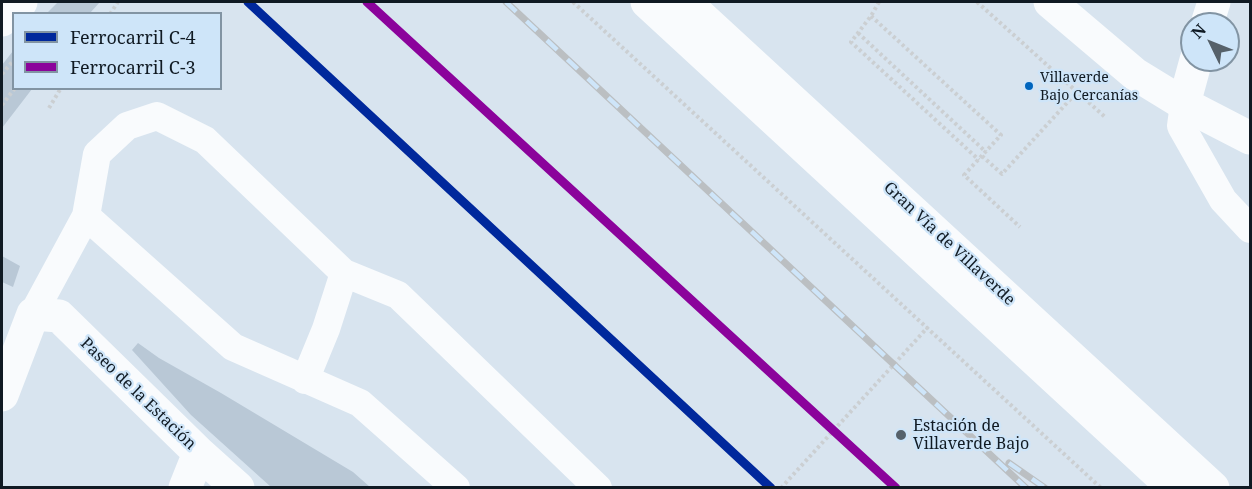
<!DOCTYPE html>
<html>
<head>
<meta charset="utf-8">
<style>
	body { margin:0 }
	#map { position:relative; width:1252px; height:489px; overflow:hidden; background:#d8e4ef; font-family:"Noto Serif",serif }
	canvas { display:block }
	.frame { position:absolute; inset:0; border:3px solid #101a23; pointer-events:none }
	.legend { position:absolute; left:12px; top:12px; width:210px; height:78px; box-sizing:border-box; background:#cee5f9; border:2px solid #8294a3; margin:0; padding:8px 10px; list-style:none; font-size:18px; color:#101a23 }
	.legend li { display:flex; align-items:center; gap:12px; height:30px }
	.legend b { width:30px; border:2px solid #8294a3 }
	.north { position:absolute; left:1180px; top:12px; width:60px; height:60px; box-sizing:border-box; background:#cee5f9; border:2px solid #8294a3; border-radius:50%; rotate:313deg; font-size:16px; font-weight:700; line-height:24px; text-align:center; color:#101a23 }
	.north::after { content:''; display:block; margin:auto; width:21px; height:27px; background:#56616a; clip-path:polygon(50% 0,100% 100%,50% 72%,0 100%) }
</style>
</head>
<body>
<div id="map">
<canvas width="1252" height="489"></canvas>
<div class="frame"></div>
<ul class="legend">
<li><b style="height:8px;background:#00289c"></b>Ferrocarril C-4</li>
<li><b style="height:8px;background:#8b039b"></b>Ferrocarril C-3</li>
</ul>
<div class="north">N</div>
</div>
<script>
const g = document.querySelector('canvas').getContext('2d');
g.lineJoin = 'round';
function fill(path, color) { g.fillStyle = color; g.fill(path, 'evenodd'); }
function stroke(path, color, width, dash) { g.strokeStyle = color; g.lineWidth = width; g.lineCap = dash ? 'butt' : 'round'; g.setLineDash(dash || []); g.stroke(path); }
function label(font, color, halo, rows, align = 'center') {
  g.font = font + ' "Noto Serif",serif'; g.lineWidth = 4.5; g.setLineDash([]); g.textBaseline = 'middle'; g.strokeStyle = halo; g.fillStyle = color; for (const [text, x, y, turn = 0] of rows) {
    g.save(); g.translate(x, y); g.rotate((+turn || 0) * Math.PI / 180); g.textAlign = isNaN(turn) ? turn : align; if (halo) g.strokeText(text, 0, 0); g.fillText(text, 0, 0); g.restore();
  }
}
fill(new Path2D(`
	M 58,2 L 100,2 L 90,13 L 47,13 Z
	M 13,51 L 14,88 L 32,89 L 2,128 L 2,65 Z
	M 2,256 L 20,266 L 13,287 L 2,282 Z
	M 138,343 L 159,358 L 221,393 L 353,472 L 370,487 L 271,487 L 191,415 L 132,350 Z`), '#b9c8d6');
stroke(new Path2D(`
	M 573,2 L 1101,488
	M 879,2 L 871,16 L 851,42 L 979,160
	M 977,2 L 1105,117
	M 110,14 L 118,2
	M 871,16 L 1001,135 L 964,175 L 1020,227
	M 858,33 L 986,152
	M 2,74 L 13,61
	M 2,105 L 15,88
	M 49,108 L 61,88
	M 982,156 L 1002,174 L 1076,93
	M 781,488 L 928,327`), '#cbcfd2', 4, [3, 3]);
stroke(new Path2D(`
	M 1184,104 L 1181,126 L 1223,200 L 1250,229
	M 86,216 L 233,347 L 360,403 L 456,488
	M 33,314 L 86,216 L 97,154 L 127,126 L 157,116 L 205,140 L 344,273 L 398,295 L 598,488
	M 305,380 L 326,329 L 344,273`), '#f9fbfd', 28);
stroke(new Path2D(`
	M 1050,2 L 1135,74 L 1184,104 L 1250,138
	M 2,20 L 21,2
	M 1207,24 L 1214,2
	M 1184,104 L 1196,60
	M 2,395 L 33,314 L 59,316 L 199,453 L 238,488
	M 185,488 L 199,453`), '#f9fbfd', 33);
stroke(new Path2D(`
	M 647,2 L 1174,488
	M 685,2 L 1213,488`), '#f9fbfd', 33);
const rail = new Path2D(`
	M 506,2 L 1026,488
	M 1009,463 L 1045,488`);
stroke(rail, '#bbbfc2', 7);
stroke(rail, '#cee5f9', 4.5, [14]);
stroke(new Path2D(`
	M 248,2 L 771,488`), '#00289c', 9);
stroke(new Path2D(`
	M 367,2 L 896,488`), '#8b039b', 9);
for (const [x, y, r, color] of [
	[1029,86,5,"#0065bd"],
	[901,435,6,"#56616a"]
]) { const dot = new Path2D(); dot.arc(x, y, r, 0, 2 * Math.PI); g.fillStyle = color; g.fill(dot); stroke(dot, '#cee5f9', 2); }
label('14px', '#101a23', '#cee5f9', [
	["Villaverde",1040,78],
	["Bajo Cercanías",1040,96]
], 'left');
label('16px', '#101a23', '#cee5f9', [
	["Gran Vía de Villaverde",949,244,43],
	["Paseo de la Estación",138,394,44]
]);
label('16px', '#101a23', '#cee5f9', [
	["Estación de",913,426],
	["Villaverde Bajo",913,444]
], 'left');
</script>
</body>
</html>
